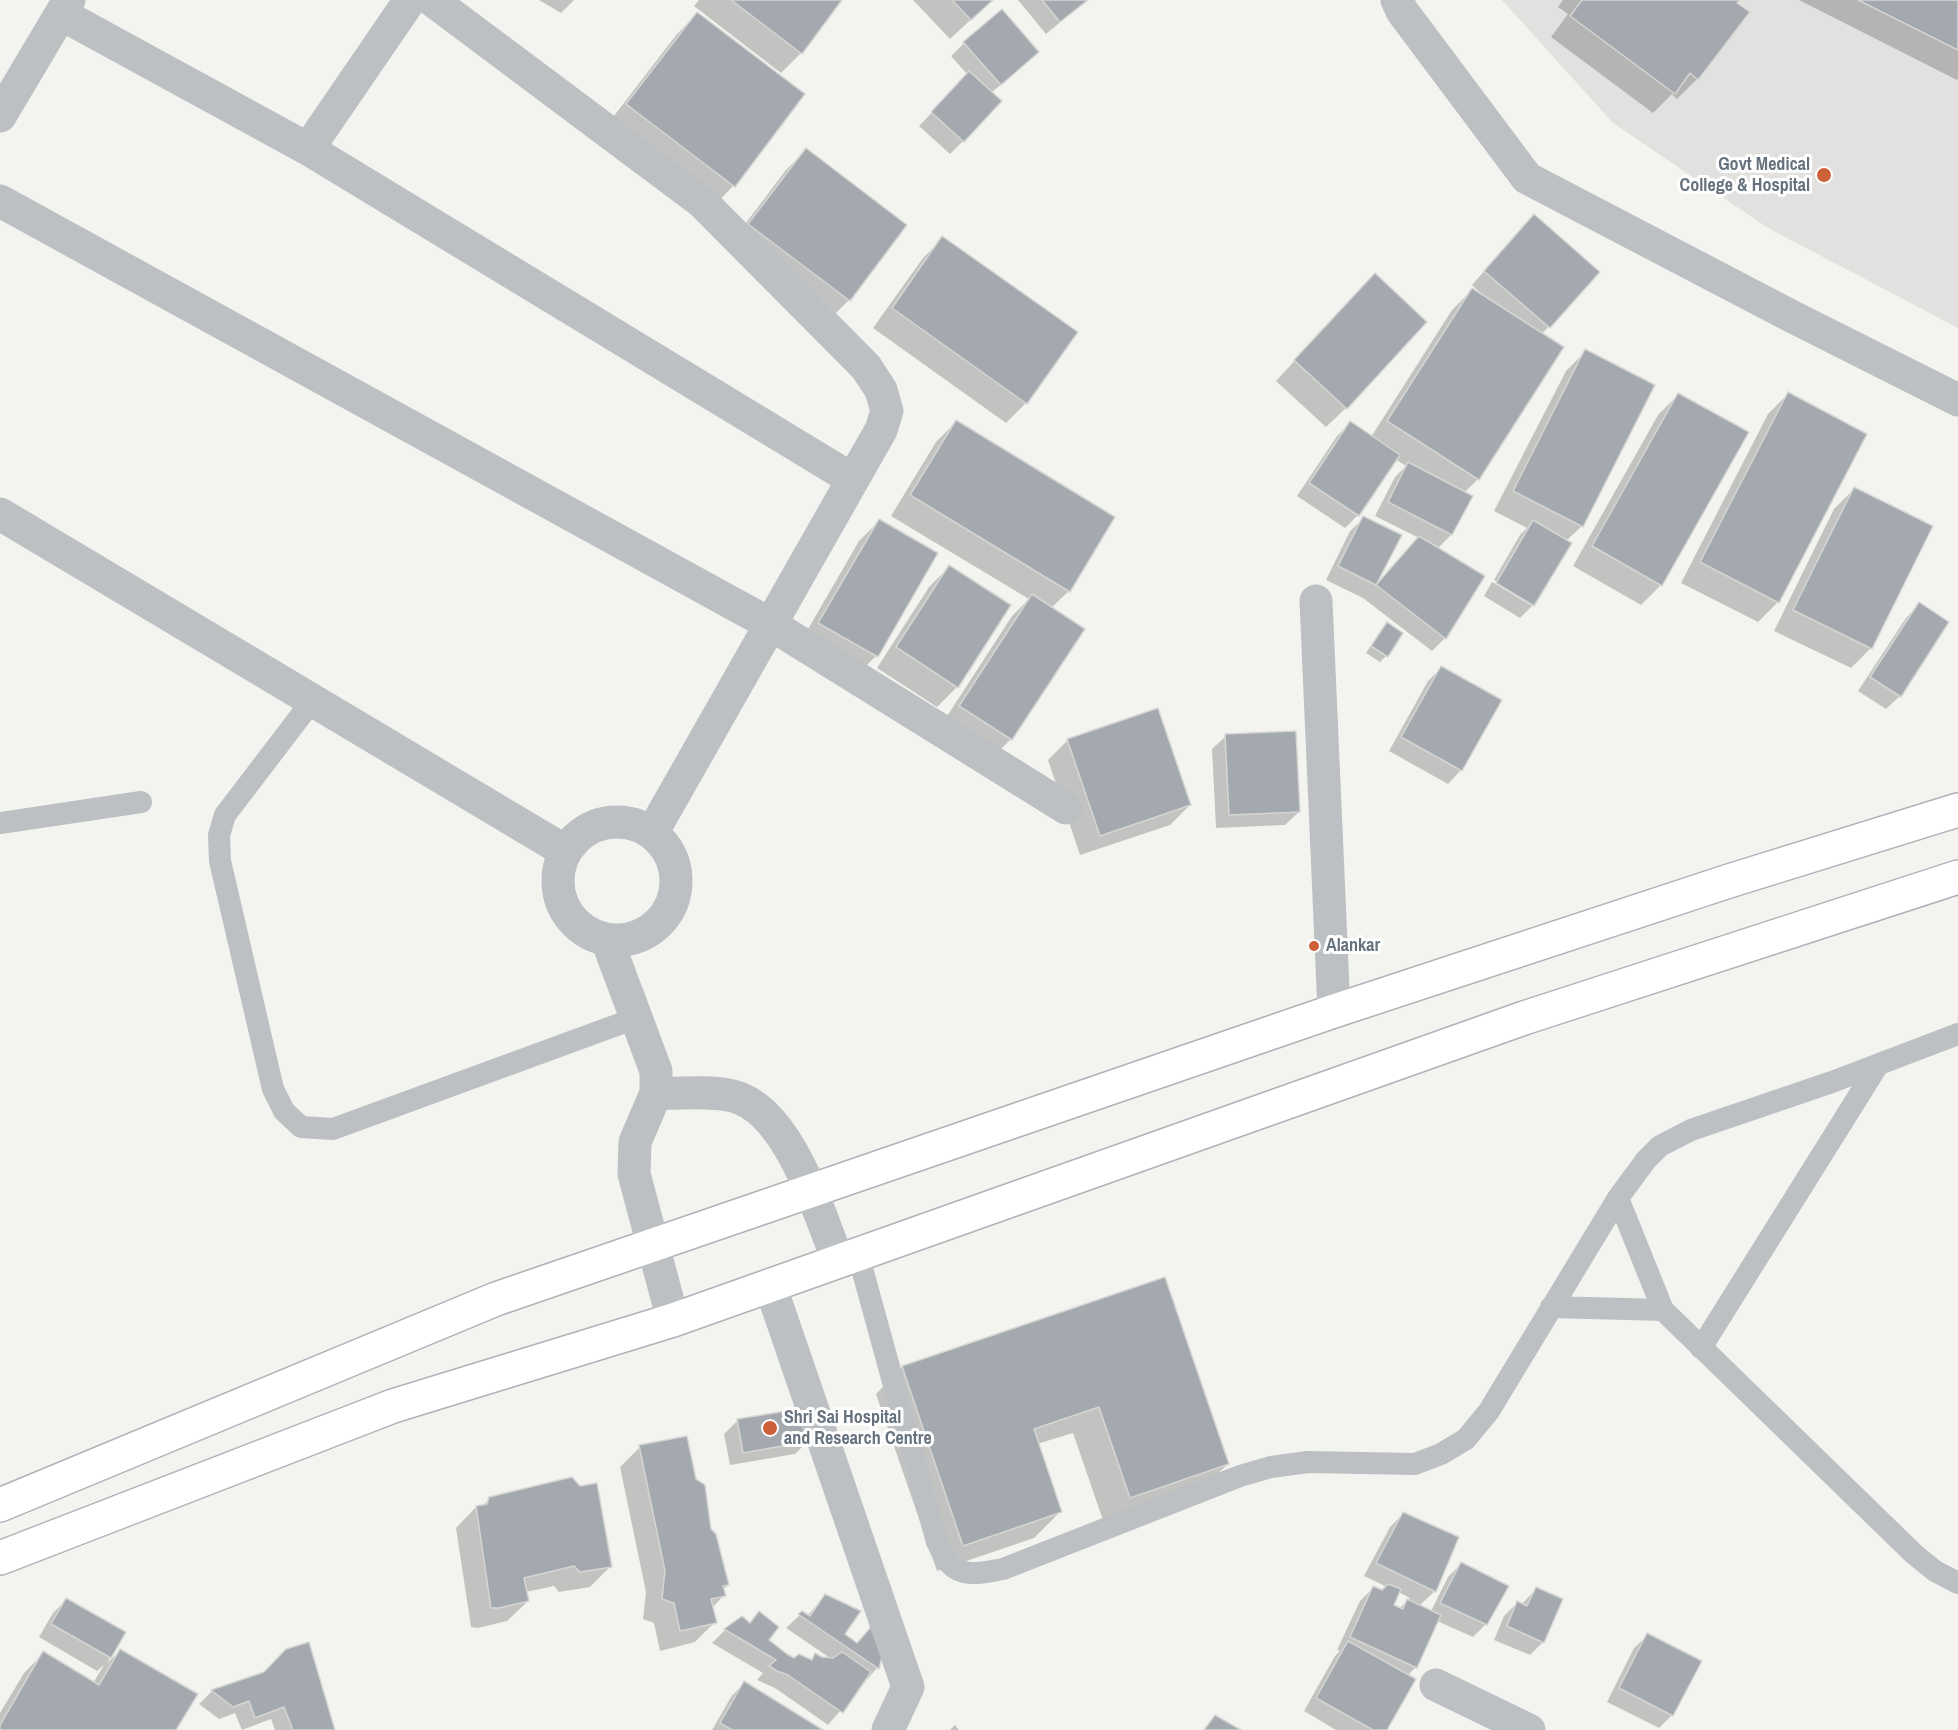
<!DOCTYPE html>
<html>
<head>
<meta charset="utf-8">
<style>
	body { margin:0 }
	canvas { display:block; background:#f3f3f0 }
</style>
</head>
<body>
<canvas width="1958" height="1730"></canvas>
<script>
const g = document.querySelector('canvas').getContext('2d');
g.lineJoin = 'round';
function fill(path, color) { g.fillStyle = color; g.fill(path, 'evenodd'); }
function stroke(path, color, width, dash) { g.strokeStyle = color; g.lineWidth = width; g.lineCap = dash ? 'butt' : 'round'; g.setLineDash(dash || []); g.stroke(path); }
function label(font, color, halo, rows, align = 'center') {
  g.font = font + ' "Archivo Narrow",sans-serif'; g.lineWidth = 6; g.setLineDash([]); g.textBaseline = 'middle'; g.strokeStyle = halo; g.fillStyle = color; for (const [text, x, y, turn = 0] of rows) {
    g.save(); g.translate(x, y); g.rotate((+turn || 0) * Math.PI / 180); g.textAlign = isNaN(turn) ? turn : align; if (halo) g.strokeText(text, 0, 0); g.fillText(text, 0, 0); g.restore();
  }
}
fill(new Path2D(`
	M 1502,0 L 1958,0 L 1958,328 L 1768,228 L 1613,123 Z`), '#e1e2e0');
fill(new Path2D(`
	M 539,0 L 574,0 L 561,13 Z
	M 699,0 L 841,0 L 801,53 L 781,73 L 694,6 Z
	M 913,0 L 992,0 L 950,39 Z
	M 1018,0 L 1087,0 L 1046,34 Z
	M 1563,0 L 1738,0 L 1697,79 L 1677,99 L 1672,94 L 1653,113 L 1551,37 L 1568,14 L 1558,7 Z
	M 1799,0 L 1958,0 L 1958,78 L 1957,80 Z
	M 697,14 L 733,186 L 714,206 L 607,125 L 677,34 Z
	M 964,43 L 1024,65 L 991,93 L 963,141 L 950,154 L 919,126 L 968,75 L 951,56 Z
	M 806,150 L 849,300 L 829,320 L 730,244 L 786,170 Z
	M 1521,229 L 1598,272 L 1541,335 L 1478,479 L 1464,493 L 1471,496 L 1451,535 L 1437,549 L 1445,638 L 1432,651 L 1363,598 L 1326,580 L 1350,531 L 1364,518 L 1400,535 L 1375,586 L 1419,538 L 1375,516 L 1395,477 L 1406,466 L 1395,459 L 1358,515 L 1345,528 L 1297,496 L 1337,436 L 1350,423 L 1371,437 L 1452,310 L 1472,290 L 1483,297 L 1484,296 L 1472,285 Z
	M 943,238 L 1026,403 L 1006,423 L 873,328 L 923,258 Z
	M 1355,295 L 1346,408 L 1326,427 L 1276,381 Z
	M 1586,351 L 1582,526 L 1566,541 L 1533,605 L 1520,618 L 1484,596 L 1492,582 L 1532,606 L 1532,603 L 1494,580 L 1520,535 L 1527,528 L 1494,511 L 1566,371 Z
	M 1788,394 L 1778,602 L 1758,622 L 1681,583 L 1768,414 Z
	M 1678,395 L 1661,585 L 1641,605 L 1573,566 L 1658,415 Z
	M 956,422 L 1113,518 L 1069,591 L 1051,608 L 1083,629 L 1011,739 L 991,759 L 940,727 L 1012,616 L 1029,599 L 891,516 L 936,442 Z
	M 1854,489 L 1931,527 L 1871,648 L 1851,668 L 1774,631 L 1834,509 Z
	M 879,521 L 936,554 L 876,656 L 856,676 L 800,643 L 859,541 Z
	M 949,567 L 957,687 L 937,707 L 877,668 L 929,587 Z
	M 1919,604 L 1900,696 L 1886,709 L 1858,691 L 1906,618 Z
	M 1387,624 L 1386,656 L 1380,662 L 1366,653 L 1381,630 Z
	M 1441,668 L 1461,770 L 1448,784 L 1389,751 L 1428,681 Z
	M 1226,736 L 1299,812 L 1285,825 L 1216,828 L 1212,749 Z
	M 1068,740 L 1190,805 L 1170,825 L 1080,855 L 1048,760 Z
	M 1164,1279 L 1228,1464 L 1201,1490 L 1104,1523 L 1073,1433 L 1037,1444 L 1060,1512 L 1034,1538 L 937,1571 L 876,1394 L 902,1367 Z
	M 738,1420 L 809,1440 L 795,1454 L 730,1465 L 724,1434 Z
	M 640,1447 L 694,1480 L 728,1585 L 723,1590 L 724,1595 L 712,1608 L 715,1622 L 695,1642 L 660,1651 L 654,1623 L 643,1619 L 646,1592 L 620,1467 Z
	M 490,1498 L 610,1567 L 590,1587 L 559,1592 L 554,1586 L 526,1592 L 528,1601 L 507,1621 L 478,1628 L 471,1627 L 456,1528 L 476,1507 L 482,1507 Z
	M 1403,1514 L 1435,1591 L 1419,1606 L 1431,1611 L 1448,1577 L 1461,1564 L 1486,1624 L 1473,1637 L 1437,1621 L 1416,1667 L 1407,1676 L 1385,1730 L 1336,1730 L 1304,1711 L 1335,1656 L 1340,1651 L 1337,1650 L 1360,1601 L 1373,1588 L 1382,1592 L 1387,1587 L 1364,1576 L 1390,1527 ZM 1398,1592 L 1410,1598 L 1399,1609 L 1392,1605 Z
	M 1536,1589 L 1543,1642 L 1530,1655 L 1494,1640 L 1504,1616 L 1517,1603 L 1521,1605 Z
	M 826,1596 L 843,1634 L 857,1645 L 885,1641 L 877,1668 L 828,1725 L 775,1688 L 757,1680 L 763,1673 L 712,1643 L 725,1630 L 742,1618 L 749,1624 L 760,1613 L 767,1640 L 794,1660 L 810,1661 L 816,1655 L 821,1658 L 833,1660 L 786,1628 L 802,1613 L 807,1616 Z
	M 66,1600 L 124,1633 L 107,1663 L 120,1651 L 175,1730 L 0,1730 L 0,1713 L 24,1673 L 44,1653 L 93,1683 L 104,1665 L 97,1671 L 39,1637 L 53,1613 Z
	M 1648,1635 L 1672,1715 L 1659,1728 L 1607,1702 L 1634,1648 Z
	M 263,1674 L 333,1730 L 275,1730 L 271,1719 L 242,1730 L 235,1713 L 219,1719 L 199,1704 L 212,1691 Z
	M 744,1683 L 820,1730 L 712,1730 L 731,1697 Z
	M 955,1725 L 959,1730 L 950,1730 Z`), '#0003');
const building = new Path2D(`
	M 731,0 L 842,0 L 802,54 Z
	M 952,0 L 993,0 L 971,20 Z
	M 1042,0 L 1088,0 L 1060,22 Z
	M 1582,0 L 1740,0 L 1737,3 L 1750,12 L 1698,80 L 1690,73 L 1675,94 L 1570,16 Z
	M 1858,0 L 1958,0 L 1958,50 Z
	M 1002,9 L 1039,52 L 1001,85 L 963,42 Z
	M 697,12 L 805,94 L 735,187 L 626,104 Z
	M 969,71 L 1002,101 L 964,142 L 931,112 Z
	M 806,148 L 907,225 L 850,301 L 748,224 Z
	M 1534,214 L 1600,272 L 1550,328 L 1484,271 Z
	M 942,236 L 1078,332 L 1027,404 L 892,308 Z
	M 1375,273 L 1427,322 L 1347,409 L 1294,360 Z
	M 1472,288 L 1564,347 L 1479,480 L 1387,421 Z
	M 1585,349 L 1655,385 L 1583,527 L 1513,491 Z
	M 1788,392 L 1867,434 L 1779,603 L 1700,562 Z
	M 1678,393 L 1749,432 L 1662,586 L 1592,546 Z
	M 956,420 L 1115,517 L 1070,592 L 910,495 Z
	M 1350,421 L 1400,455 L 1359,516 L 1309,483 Z
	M 1408,462 L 1473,496 L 1452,535 L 1388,502 Z
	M 1854,487 L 1933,526 L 1872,649 L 1793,610 Z
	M 1363,516 L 1402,535 L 1376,585 L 1338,566 Z
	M 879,519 L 938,553 L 878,657 L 818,623 Z
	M 1533,520 L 1572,543 L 1534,606 L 1496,583 Z
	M 1419,536 L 1485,576 L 1446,639 L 1376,585 Z
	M 949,565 L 1011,605 L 958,688 L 896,647 Z
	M 1032,594 L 1085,629 L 1012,740 L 959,706 Z
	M 1919,602 L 1949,622 L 1901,697 L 1870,677 Z
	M 1387,622 L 1403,633 L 1388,657 L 1371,646 Z
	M 1441,666 L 1502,700 L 1462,771 L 1401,737 Z
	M 1158,708 L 1191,805 L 1100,836 L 1067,739 Z
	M 1296,731 L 1300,812 L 1229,815 L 1225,734 Z
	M 1165,1277 L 1229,1464 L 1130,1498 L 1099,1407 L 1034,1429 L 1062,1512 L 963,1546 L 902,1366 Z
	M 805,1408 L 810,1441 L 743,1453 L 737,1419 Z
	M 687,1436 L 696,1479 L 705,1485 L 711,1529 L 716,1534 L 729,1585 L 723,1586 L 726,1596 L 711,1599 L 717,1623 L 680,1631 L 674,1603 L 662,1599 L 665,1571 L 639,1445 Z
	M 572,1477 L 580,1486 L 597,1483 L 612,1567 L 580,1572 L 574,1566 L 524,1578 L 529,1601 L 499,1608 L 491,1608 L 476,1506 L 487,1504 L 489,1497 Z
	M 1403,1512 L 1459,1537 L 1436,1592 L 1376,1563 Z
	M 1461,1562 L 1509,1586 L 1487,1625 L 1440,1603 Z
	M 1388,1584 L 1401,1589 L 1394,1605 L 1403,1609 L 1407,1599 L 1441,1615 L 1417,1668 L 1350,1637 L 1373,1586 L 1382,1590 Z
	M 1536,1587 L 1563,1599 L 1544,1643 L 1507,1626 L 1517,1601 L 1527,1606 Z
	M 825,1594 L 861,1611 L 845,1634 L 857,1643 L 871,1627 L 886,1640 L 879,1669 L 798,1614 L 802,1611 L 810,1616 Z
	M 66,1598 L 126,1632 L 111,1658 L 51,1624 Z
	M 759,1611 L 779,1627 L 769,1640 L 787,1654 L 794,1658 L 799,1654 L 812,1660 L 815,1653 L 822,1657 L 833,1658 L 842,1652 L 871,1672 L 843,1713 L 788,1675 L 777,1671 L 769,1666 L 776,1660 L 724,1629 L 742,1616 L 750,1623 Z
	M 1647,1633 L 1702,1661 L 1673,1716 L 1619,1688 Z
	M 1348,1641 L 1416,1679 L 1387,1730 L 1373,1730 L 1316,1698 Z
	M 309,1642 L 335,1730 L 293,1730 L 284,1707 L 255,1718 L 249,1701 L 233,1707 L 211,1690 L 264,1672 L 286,1649 Z
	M 120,1649 L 198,1694 L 176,1730 L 0,1730 L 0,1725 L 43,1651 L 99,1685 Z
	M 744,1681 L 823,1730 L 732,1730 L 720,1723 Z
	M 1215,1715 L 1241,1730 L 1204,1730 Z`);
fill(building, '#a3a9ae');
stroke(building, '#d5d5d3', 1.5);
const primary = new Path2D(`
	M 0,1505 L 496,1299 L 1334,1011 L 1729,881 L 1958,810
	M 0,1558 L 393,1406 L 673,1320 L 1524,1018 L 1958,877`);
stroke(primary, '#afb2b6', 36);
stroke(new Path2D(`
	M 312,701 L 225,815 L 219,835 L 220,861 L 273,1089 L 284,1111 L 301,1127 L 333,1129 L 636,1018
	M 0,823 L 141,802
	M 1618,1198 L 1663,1310 L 1914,1554 L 1935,1571 L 1958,1583
	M 858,1254 L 937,1542 C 941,1549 944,1557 949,1563 C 963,1579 985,1572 1003,1569 L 1240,1476 L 1271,1467 L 1308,1462 L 1415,1464 L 1441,1454 L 1466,1439 L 1489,1411 L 1618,1198 L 1646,1160 L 1660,1146 L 1691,1130 L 1832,1082 L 1958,1034
	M 1551,1307 L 1663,1310
	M 1701,1348 L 1878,1065`), '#bdc0c3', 22);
stroke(new Path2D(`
	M 432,0 L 702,202 L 866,367 L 881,390 L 887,411 L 881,430 L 652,833
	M 61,14 L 308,149 L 852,479
	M 0,116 L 69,0
	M 308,149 L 410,0
	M 0,201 L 770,624 L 1066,808
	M 0,514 L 565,851
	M 1316,601 L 1334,1011
	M558 881a59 59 0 1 1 118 0a59 59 0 1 1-118 0Z
	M 607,940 L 656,1071 L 656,1093 L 635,1142 L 634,1174 L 673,1320
	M 656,1093 C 681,1094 708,1090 733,1096 C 789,1110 819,1213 838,1261
	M 770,1285 L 908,1687 L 888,1730
	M 1436,1685 L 1529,1730`), '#bdc0c3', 33);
stroke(new Path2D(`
	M 1397,0 L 1402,11 L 1527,178 L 1791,316 L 1958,400`), '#bdc0c3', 33);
stroke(primary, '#fff', 33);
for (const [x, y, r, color] of [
	[1824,175,8,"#cd6036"],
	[1314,946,6,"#cd6036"],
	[770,1428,8,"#cd6036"]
]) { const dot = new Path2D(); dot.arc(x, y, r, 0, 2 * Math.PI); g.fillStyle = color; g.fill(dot); stroke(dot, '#fff', 2); }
label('bold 18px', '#66727d', '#fff', [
	["Govt Medical",1810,165,"right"],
	["College & Hospital",1810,186,"right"],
	["Alankar",1326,946],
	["Shri Sai Hospital",784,1418],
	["and Research Centre",784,1439]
], 'left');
</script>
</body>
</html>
